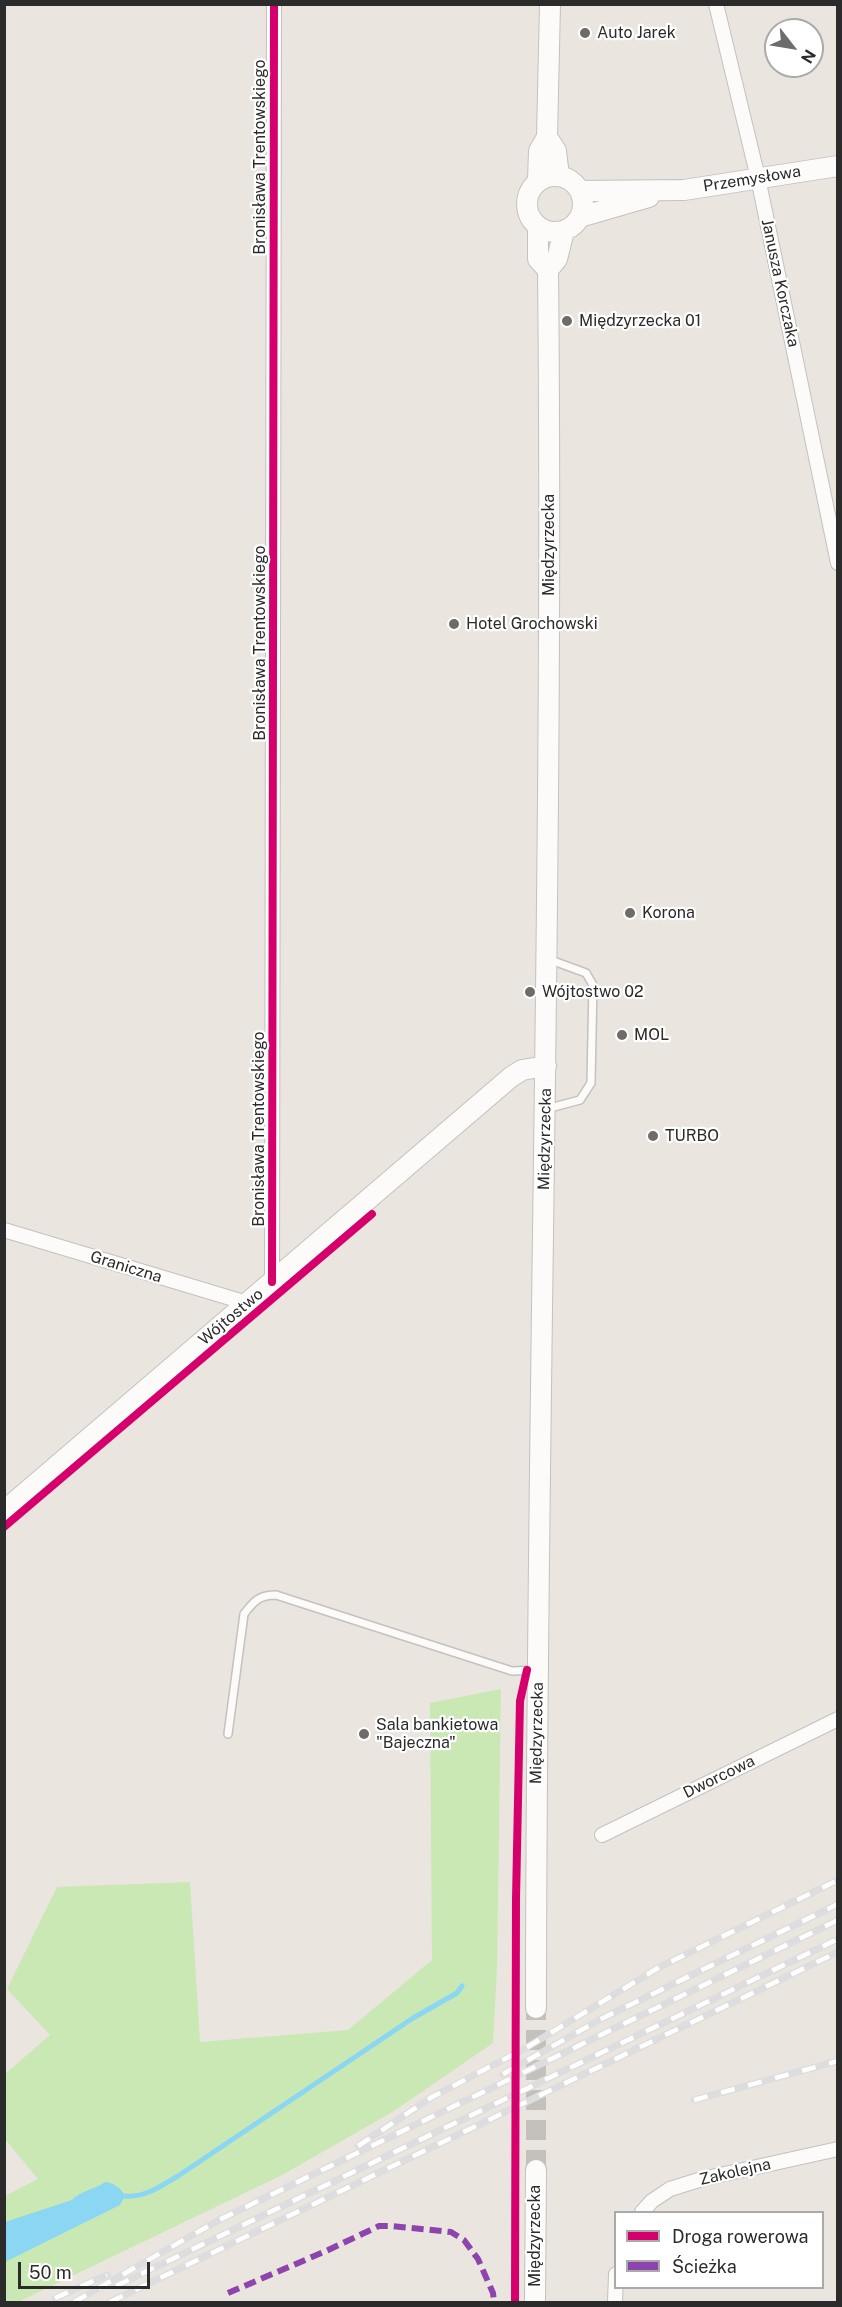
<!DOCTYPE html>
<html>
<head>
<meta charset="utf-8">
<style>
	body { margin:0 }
	#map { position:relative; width:842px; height:2307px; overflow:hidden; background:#eae5df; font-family:"Public Sans",sans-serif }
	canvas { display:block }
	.frame { position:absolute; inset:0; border:6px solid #2b2b2b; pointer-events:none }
	.legend { position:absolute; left:614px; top:2211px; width:210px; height:78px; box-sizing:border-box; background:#fff; border:2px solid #aaa; margin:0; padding:8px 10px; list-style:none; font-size:18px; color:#2b2b2b }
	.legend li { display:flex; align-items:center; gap:12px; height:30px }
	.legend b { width:30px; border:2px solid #aaa }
	.north { position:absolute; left:764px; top:18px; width:60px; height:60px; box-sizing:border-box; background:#fff; border:2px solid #aaa; border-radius:50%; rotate:121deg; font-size:16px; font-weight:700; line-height:24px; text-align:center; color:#2b2b2b }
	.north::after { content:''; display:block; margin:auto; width:21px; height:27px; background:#6e6c6a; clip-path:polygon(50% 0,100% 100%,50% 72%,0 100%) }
	.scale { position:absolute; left:18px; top:2262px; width:132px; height:27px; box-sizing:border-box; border:3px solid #2b2b2b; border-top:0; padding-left:8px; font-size:18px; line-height:21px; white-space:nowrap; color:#2b2b2b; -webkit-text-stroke:4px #fff; paint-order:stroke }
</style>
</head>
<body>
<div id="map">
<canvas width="842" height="2307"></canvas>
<div class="frame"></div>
<ul class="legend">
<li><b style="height:8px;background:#d6006c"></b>Droga rowerowa</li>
<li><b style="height:8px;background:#8e44ad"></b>Ścieżka</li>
</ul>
<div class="north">N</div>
<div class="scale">50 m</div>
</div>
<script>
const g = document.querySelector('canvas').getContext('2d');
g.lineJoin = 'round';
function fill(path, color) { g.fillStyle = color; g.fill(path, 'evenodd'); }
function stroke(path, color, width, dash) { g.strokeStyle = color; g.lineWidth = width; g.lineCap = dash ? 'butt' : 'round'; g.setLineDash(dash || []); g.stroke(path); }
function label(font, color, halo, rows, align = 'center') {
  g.font = font + ' "Public Sans",sans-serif'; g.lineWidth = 4.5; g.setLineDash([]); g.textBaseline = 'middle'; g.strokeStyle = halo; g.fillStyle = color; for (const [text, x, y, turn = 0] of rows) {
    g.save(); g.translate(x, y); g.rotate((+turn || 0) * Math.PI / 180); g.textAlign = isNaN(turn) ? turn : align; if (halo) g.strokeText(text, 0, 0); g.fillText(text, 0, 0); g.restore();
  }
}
fill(new Path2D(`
	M 501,1689 L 497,1967 L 493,2043 L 394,2111 L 282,2175 L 18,2302 L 5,2302 L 5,2196 L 38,2179 L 5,2139 L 4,2075 L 50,2035 L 7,1989 L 57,1887 L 190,1882 L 200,2042 L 348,2030 L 432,1960 L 430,1703 Z`), '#c9e8b4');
fill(new Path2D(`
	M 105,2182 C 114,2183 121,2188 125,2196 L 120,2205 L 5,2262 L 5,2222 L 72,2200 C 82,2190 94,2190 105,2182 Z`), '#8bd6f3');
stroke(new Path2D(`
	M 125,2196 C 145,2198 161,2186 178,2176 L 413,2018 L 457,1993 L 462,1986`), '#8bd6f3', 5);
stroke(new Path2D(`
	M 536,2170 L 536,2008`), '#c4c0bb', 20, [20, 10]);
const lane = new Path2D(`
	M 546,1109 L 580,1100 L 591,1083 L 593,985 L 586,973 L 548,959
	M 228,1734 L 244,1614 C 254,1601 259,1595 276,1595 L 512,1671 L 536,1670`);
const street = new Path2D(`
	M 716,4 L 758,178 L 838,563
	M 4,1230 L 247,1303
	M 272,1282 L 274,4
	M 602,1835 L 838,1719
	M 642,2212 L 652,2201 L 670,2189 L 702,2179 L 838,2149
	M 615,2302 L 616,2274`);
const secondary = new Path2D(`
	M 547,137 L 556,151 L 559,176
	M527 204a28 28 0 1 1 56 0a28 28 0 1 1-56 0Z
	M 538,181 L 539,151 L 547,137 L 550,4
	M 580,191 L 684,190 L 838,166
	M 580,217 L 649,197
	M 538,227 L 538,259 L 548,270
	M 4,1511 L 511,1077 L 522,1070 L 546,1066
	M 536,2008 C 536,1429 554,849 548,270 L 557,259 L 564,231
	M 535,2302 L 536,2170`);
stroke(lane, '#c3c1c1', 10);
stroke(street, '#c3c1c1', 16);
stroke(secondary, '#c3c1c1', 22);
stroke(lane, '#fcfbfa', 7);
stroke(street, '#fcfbfa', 14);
stroke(secondary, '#fcfbfa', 20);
const rail = new Path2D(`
	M 503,2074 L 601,2019 L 838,1904
	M 694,2100 L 838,2061
	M 358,2146 L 432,2097 L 524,2049 L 658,1968 L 838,1880
	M 116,2286 L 838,1939
	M 55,2298 L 107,2275
	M 74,2302 L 219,2220 L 838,1920
	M 110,2302 L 838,1952`);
stroke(rail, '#dddddf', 7);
stroke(rail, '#fff', 4.5, [14]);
stroke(new Path2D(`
	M 228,2293 L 326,2251 L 379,2226 L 391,2226 L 451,2232 L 464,2240 L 478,2259 L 493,2293 L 494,2302`), '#8e44ad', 6, [12, 6]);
stroke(new Path2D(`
	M 272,1282 L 274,4
	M 4,1527 L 372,1214
	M 515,2302 L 516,1899 L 520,1701 L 527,1670`), '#d6006c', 8);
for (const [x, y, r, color] of [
	[585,33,6,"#6e6c6a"],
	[567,321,6,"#6e6c6a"],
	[454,624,6,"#6e6c6a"],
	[630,913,6,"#6e6c6a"],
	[530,992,6,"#6e6c6a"],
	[622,1035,6,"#6e6c6a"],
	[653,1136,6,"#6e6c6a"],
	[364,1734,6,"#6e6c6a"]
]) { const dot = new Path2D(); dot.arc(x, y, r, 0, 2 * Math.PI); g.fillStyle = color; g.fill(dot); stroke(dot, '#fff', 2); }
label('16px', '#2b2b2b', '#fff', [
	["Auto Jarek",597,33],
	["Międzyrzecka 01",579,321],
	["Hotel Grochowski",466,624],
	["Korona",642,913],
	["Wójtostwo 02",542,992],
	["MOL",634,1035],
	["TURBO",665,1136],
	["Sala bankietowa",376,1725],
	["\"Bajeczna\"",376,1743]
], 'left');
label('16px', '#2b2b2b', '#fff', [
	["Bronisława Trentowskiego",260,157,-90],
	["Przemysłowa",752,179,-9],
	["Janusza Korczaka",780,283,78],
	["Międzyrzecka",549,545,-90],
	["Bronisława Trentowskiego",260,643,-90],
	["Bronisława Trentowskiego",259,1129,-90],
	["Międzyrzecka",545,1139,-89],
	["Graniczna",126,1267,17],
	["Wójtostwo",231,1317,-40],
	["Międzyrzecka",537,1733,-89],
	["Dworcowa",719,1777,-26],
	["Zakolejna",735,2172,-13],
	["Międzyrzecka",535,2236,-90]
]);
</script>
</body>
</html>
